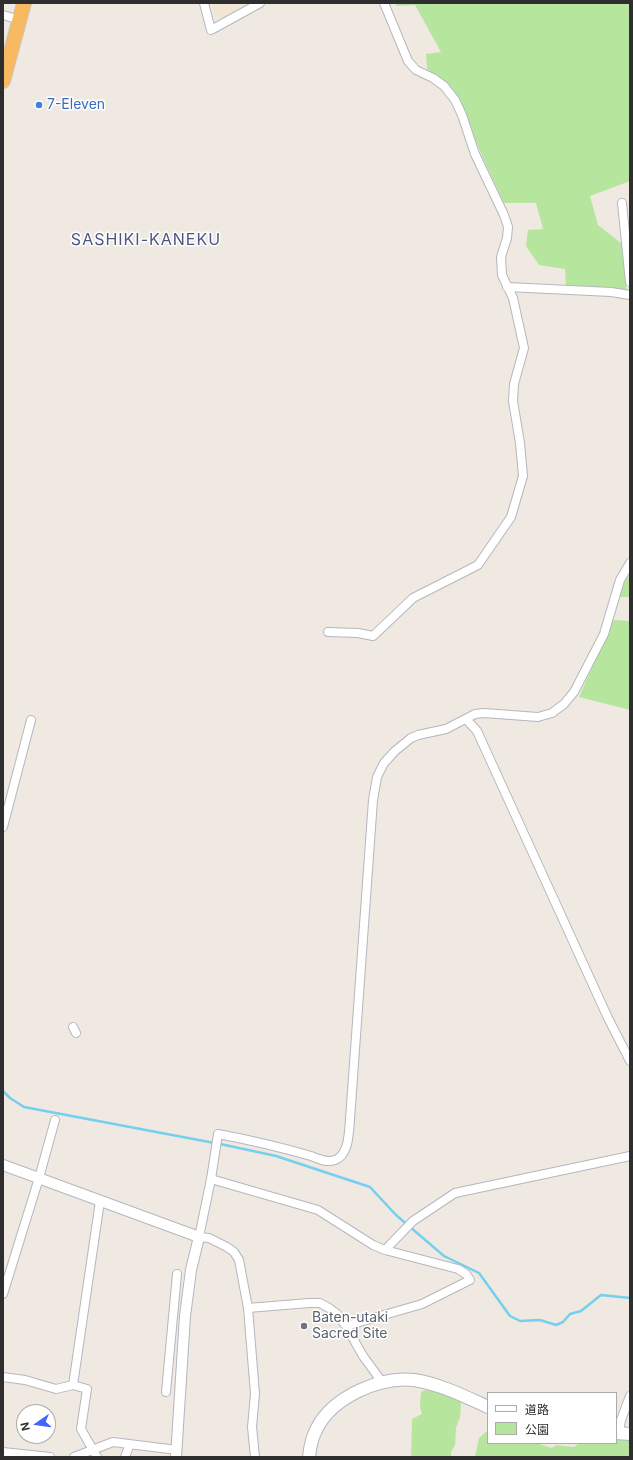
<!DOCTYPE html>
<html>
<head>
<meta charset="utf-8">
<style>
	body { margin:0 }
	#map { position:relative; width:633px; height:1460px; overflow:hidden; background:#efe9e1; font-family:Inter,"Noto Sans JP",sans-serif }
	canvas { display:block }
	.frame { position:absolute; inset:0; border:4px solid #2e2e2e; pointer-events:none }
	.legend { position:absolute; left:487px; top:1392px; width:130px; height:52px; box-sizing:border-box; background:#fff; border:1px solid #ababab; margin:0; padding:5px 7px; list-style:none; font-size:12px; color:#2e2e2e }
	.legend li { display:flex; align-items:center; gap:8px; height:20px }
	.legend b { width:20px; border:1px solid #ababab }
	.north { position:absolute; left:16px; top:1404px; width:40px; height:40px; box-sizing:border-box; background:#fff; border:1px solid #ababab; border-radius:50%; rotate:257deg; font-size:11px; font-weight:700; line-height:16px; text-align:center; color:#2e2e2e }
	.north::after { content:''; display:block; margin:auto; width:14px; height:18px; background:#4264fb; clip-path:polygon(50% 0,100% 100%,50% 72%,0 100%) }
</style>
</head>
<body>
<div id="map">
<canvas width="633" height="1460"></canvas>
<div class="frame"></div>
<ul class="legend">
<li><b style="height:5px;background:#fff"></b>道路</li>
<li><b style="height:11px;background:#b6e59e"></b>公園</li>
</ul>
<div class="north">N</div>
</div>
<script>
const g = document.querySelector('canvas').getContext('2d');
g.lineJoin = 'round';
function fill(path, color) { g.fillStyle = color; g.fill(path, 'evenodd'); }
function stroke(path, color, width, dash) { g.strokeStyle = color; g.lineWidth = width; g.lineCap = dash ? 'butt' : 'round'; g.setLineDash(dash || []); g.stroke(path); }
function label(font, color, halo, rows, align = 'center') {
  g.font = font + ' Inter,sans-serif'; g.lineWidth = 3; g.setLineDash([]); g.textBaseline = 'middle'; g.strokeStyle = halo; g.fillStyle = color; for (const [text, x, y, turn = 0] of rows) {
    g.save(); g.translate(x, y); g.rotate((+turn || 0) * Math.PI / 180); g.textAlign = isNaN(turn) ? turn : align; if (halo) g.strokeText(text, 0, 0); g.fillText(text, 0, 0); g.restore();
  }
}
fill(new Path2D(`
	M 212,3 L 252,3 L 222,19 L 215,15 Z`), '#f0e6d1');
fill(new Path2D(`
	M 395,3 L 630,3 L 630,181 L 590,196 L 598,225 L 622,244 L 627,291 L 566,285 L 565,269 L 539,265 L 526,246 L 528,230 L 543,229 L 536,203 L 504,203 L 483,158 L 454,90 L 427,69 L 426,54 L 441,52 L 415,5 L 397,6 Z
	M 630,575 L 630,597 L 619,597 L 624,581 Z
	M 613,620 L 630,621 L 630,710 L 579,697 Z
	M 425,1390 L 437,1392 L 461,1402 L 460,1417 L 456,1428 L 455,1445 L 451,1452 L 451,1457 L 411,1457 L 412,1419 L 422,1414 L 420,1407 L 421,1392 Z
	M 487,1431 L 488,1443 L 536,1443 L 552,1448 L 556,1445 L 574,1447 L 579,1443 L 616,1443 L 616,1439 L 630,1440 L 630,1457 L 475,1457 L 479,1438 Z`), '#b6e59e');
stroke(new Path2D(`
	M 3,1091 L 10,1098 L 24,1107 L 225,1145 L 276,1156 L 370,1187 L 396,1215 L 444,1256 L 479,1273 L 510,1316 L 520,1321 L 540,1320 L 556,1325 L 563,1322 L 570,1314 L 581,1311 L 601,1295 L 630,1298`), '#75cff0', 2.5);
const minor = new Path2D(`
	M 204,3 L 211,30 L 260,3
	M 3,15 L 20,20
	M 622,203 L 630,282
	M 507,287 L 611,292 L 630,295
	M 328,632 L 358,633 L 373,636 L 413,598 L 478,565 L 511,517 L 523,476 L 520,443 L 513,401 L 514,384 L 524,348 L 513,298 L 502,275 L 501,257 L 507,238 L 508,227 L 504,215 L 475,154 L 462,115 L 455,100 L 444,86 L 433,78 L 416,70 L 408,61 L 384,3
	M 466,719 L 477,731 L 608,1018 L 630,1061
	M 3,827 L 31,720
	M 73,1027 L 76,1033
	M 211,1179 L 318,1210 L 373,1245 L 385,1250 L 458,1269 L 466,1274 L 470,1280 L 422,1304 L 346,1326
	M 385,1250 L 413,1221 L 455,1193 L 630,1156
	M 3,1294 L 39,1178 L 55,1120
	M 248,1308 L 309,1303 L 320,1303 L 329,1308 L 337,1314 L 346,1326 L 363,1356 L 382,1382
	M 3,1377 L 25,1380 L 56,1389 L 73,1385 L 87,1389 L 81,1429 L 97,1457
	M 73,1385 L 100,1201
	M 166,1392 L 177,1274
	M 619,1432 L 621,1420 L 630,1396
	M 3,1452 L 50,1457
	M 74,1457 L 113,1442 L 177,1450
	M 125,1457 L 130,1444
	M 255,1457 L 252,1427 L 255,1394 L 248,1308 L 239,1260 L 234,1252 L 227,1247 L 209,1238 L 199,1237 L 211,1179 L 218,1134 C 250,1140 280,1147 311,1156 C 318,1159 327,1163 335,1160 C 349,1155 349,1132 350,1119 L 373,800 L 377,777 L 384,763 L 395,751 L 411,738 L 418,735 L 446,729 L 475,714 L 484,713 L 538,717 L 552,713 L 564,704 L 574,692 L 604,634 L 620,580 L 630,563`);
const tertiary = new Path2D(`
	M 3,1165 L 199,1237 L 191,1270 L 185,1316 L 176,1457`);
const secondary = new Path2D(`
	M 616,1433 L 630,1434
	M 309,1457 C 310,1447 312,1437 317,1428 C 333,1397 380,1376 414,1380 C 440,1384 464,1396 488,1407`);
const trunk = new Path2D(`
	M 3,81 L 24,3`);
stroke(minor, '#b4b7c1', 10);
stroke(tertiary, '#b4b7c1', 12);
stroke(secondary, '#b4b7c1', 14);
stroke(trunk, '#c9c9c9', 16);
stroke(minor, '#fff', 8);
stroke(tertiary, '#fff', 10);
stroke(secondary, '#fff', 12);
stroke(trunk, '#f8ba60', 14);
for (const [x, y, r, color] of [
	[39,105,4,"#3f7fe0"],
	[304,1326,4,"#6b7280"]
]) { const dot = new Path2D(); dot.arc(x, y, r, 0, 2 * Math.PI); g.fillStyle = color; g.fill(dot); stroke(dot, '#fff', 1.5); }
label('14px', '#366cbe', '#fff', [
	["7-Eleven",47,105]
], 'left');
label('14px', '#5b616d', '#fff', [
	["Baten-utaki",312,1318],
	["Sacred Site",312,1334]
], 'left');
g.letterSpacing = '1px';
label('16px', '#4d5680', '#fff', [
	["SASHIKI-KANEKU",146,240]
]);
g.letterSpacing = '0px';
</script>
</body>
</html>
